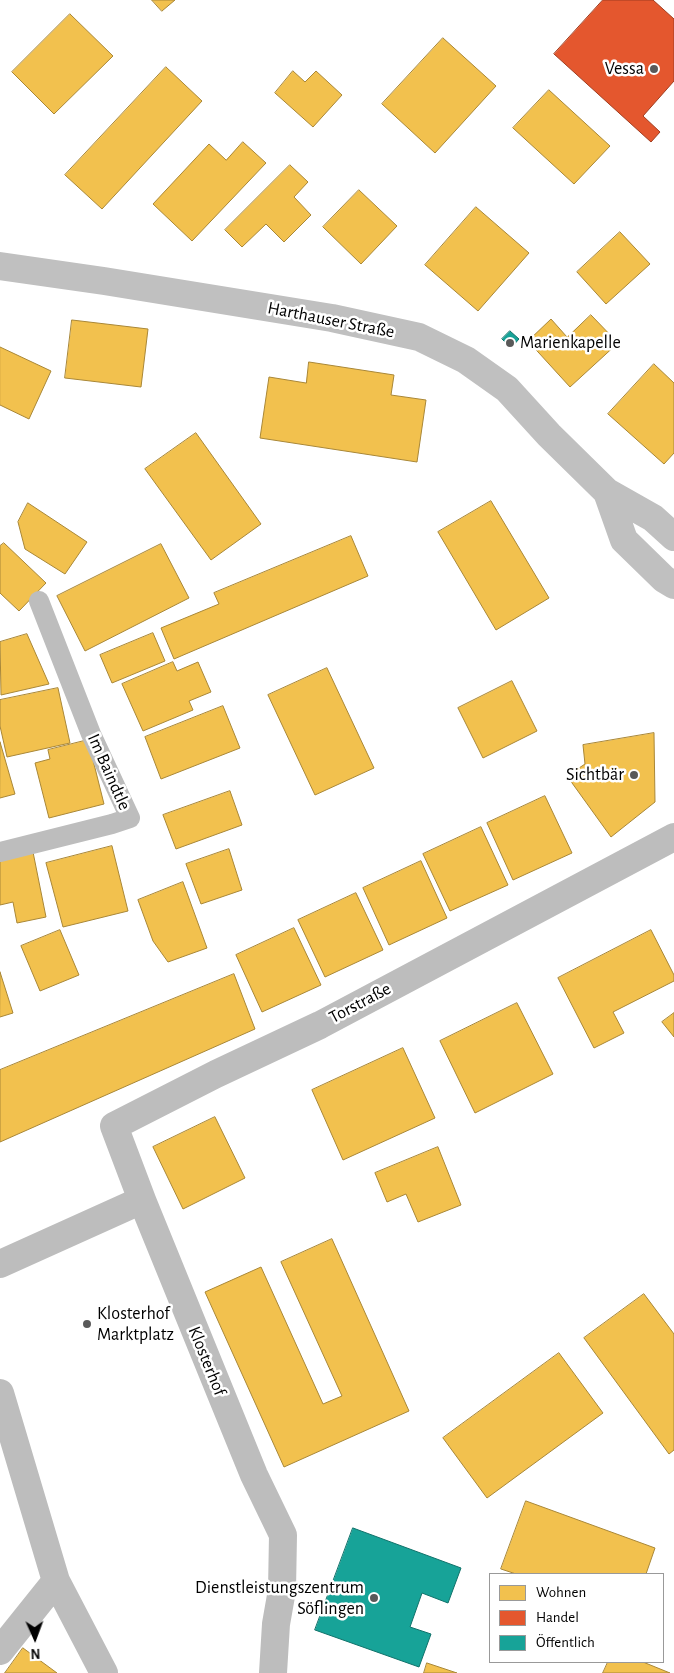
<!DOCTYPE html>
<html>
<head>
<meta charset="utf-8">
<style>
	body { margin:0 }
	#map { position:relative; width:674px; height:1673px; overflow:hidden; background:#fff; font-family:"Alegreya Sans",sans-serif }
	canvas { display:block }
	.legend { position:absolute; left:489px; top:1573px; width:175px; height:90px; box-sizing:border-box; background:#fff; border:1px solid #999; margin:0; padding:6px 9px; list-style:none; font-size:15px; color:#000 }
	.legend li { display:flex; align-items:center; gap:10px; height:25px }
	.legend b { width:25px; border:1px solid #999 }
	.north { position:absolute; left:10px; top:1613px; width:50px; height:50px; -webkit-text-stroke:4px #fff; paint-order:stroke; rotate:178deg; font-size:14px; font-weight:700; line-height:20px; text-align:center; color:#000 }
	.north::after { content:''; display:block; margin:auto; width:18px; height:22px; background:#000; clip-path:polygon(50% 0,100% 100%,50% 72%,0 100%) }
</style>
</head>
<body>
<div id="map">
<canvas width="674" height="1673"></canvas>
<ul class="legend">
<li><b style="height:14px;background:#f2c14e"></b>Wohnen</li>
<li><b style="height:14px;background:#e4572e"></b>Handel</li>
<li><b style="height:14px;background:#17a398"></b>Öffentlich</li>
</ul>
<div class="north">N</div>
</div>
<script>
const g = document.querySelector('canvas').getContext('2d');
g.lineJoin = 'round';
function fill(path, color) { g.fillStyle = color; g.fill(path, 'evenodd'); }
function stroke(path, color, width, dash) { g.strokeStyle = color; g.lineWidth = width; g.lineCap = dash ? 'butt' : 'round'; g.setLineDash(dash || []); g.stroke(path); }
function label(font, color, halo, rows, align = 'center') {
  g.font = font + ' "Alegreya Sans",sans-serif'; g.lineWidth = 5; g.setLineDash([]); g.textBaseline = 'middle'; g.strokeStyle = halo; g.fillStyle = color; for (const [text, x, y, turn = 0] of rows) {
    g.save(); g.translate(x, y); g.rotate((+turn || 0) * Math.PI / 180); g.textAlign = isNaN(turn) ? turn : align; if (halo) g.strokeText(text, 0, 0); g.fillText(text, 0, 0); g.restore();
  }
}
const homes = new Path2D(`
	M 152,0 L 175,0 L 162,11 Z
	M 70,14 L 113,56 L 54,114 L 12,72 Z
	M 443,38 L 496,86 L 435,153 L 382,104 Z
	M 166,67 L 202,101 L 102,209 L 65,175 Z
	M 293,71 L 305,82 L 316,71 L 342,95 L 313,127 L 275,93 Z
	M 549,90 L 610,146 L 574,184 L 513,128 Z
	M 243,142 L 266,163 L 192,241 L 153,204 L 209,144 L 226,160 Z
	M 290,165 L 308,182 L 294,197 L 311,215 L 284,242 L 266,224 L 242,247 L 225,230 Z
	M 359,190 L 397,226 L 361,264 L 323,227 Z
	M 476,207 L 529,253 L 478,311 L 425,265 Z
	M 620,232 L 650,264 L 606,304 L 577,272 Z
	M 591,315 L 618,343 L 570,387 L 528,341 L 551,319 L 567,337 Z
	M 72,320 L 148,329 L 141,387 L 65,378 Z
	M 0,347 L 51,371 L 29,419 L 0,405 Z
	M 309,362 L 394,375 L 391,395 L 426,400 L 417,462 L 260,438 L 269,377 L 306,383 Z
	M 654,364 L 674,383 L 674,453 L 664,464 L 608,414 Z
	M 196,433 L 261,524 L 211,560 L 145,469 Z
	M 491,501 L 549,598 L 496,630 L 438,532 Z
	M 28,503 L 87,542 L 65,574 L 25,549 L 18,522 Z
	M 351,536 L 368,576 L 174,659 L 161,628 L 219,604 L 214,593 Z
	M 4,543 L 46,583 L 19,611 L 0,593 L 0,546 Z
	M 161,544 L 189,598 L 85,651 L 57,596 Z
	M 153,633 L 165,661 L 112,683 L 100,655 Z
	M 27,634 L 49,684 L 1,695 L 0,642 Z
	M 173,662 L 177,671 L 198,662 L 211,692 L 189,701 L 193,710 L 143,731 L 122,684 Z
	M 327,668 L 374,768 L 315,795 L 268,695 Z
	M 512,681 L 537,731 L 483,758 L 458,708 Z
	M 58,688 L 70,743 L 7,757 L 0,726 L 0,700 Z
	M 223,706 L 240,748 L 161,779 L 145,737 Z
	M 654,733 L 655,802 L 611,837 L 567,776 L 585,764 L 583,745 Z
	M 88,740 L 104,804 L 49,818 L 35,763 L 50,759 L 48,750 Z
	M 0,742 L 15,794 L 0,798 Z
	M 230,791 L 242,825 L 176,849 L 163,815 Z
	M 545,796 L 572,853 L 513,880 L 487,823 Z
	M 481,827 L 508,885 L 450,911 L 423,854 Z
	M 112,846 L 128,911 L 63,927 L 46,863 Z
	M 229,849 L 242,890 L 201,904 L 186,864 Z
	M 33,852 L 46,917 L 17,923 L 13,902 L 0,905 L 0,859 Z
	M 421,861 L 447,918 L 389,945 L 363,888 Z
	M 183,882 L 207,948 L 168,962 L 153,941 L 138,900 Z
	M 356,893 L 383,950 L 325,977 L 298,920 Z
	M 294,928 L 321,985 L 262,1012 L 236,955 Z
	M 60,930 L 79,975 L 40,991 L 21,946 Z
	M 651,930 L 674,975 L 674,981 L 613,1012 L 624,1033 L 594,1048 L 558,978 Z
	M 0,972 L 13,1013 L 0,1017 Z
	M 234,974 L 255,1029 L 0,1142 L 0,1070 Z
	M 517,1003 L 553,1074 L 475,1113 L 440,1041 Z
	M 674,1013 L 674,1037 L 662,1022 Z
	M 403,1048 L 435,1118 L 343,1160 L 312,1090 Z
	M 215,1117 L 245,1178 L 183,1209 L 153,1147 Z
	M 438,1147 L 461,1205 L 418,1222 L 406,1194 L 387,1202 L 375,1173 Z
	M 332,1239 L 409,1411 L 284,1467 L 205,1292 L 261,1267 L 323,1404 L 342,1396 L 281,1262 Z
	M 644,1294 L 674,1334 L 674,1450 L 669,1454 L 584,1338 Z
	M 559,1353 L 603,1413 L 487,1498 L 443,1438 Z
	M 526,1501 L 655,1548 L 646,1574 L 516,1574 L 501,1569 Z
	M 23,1648 L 57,1673 L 5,1673 Z
	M 608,1662 L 643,1662 L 670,1673 L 603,1673 Z
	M 427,1663 L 457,1673 L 424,1673 Z`);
fill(homes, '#f2c14e');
stroke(homes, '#a98737', 1);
const shops = new Path2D(`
	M 603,0 L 653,0 L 674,19 L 674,81 L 643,116 L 660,132 L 651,142 L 554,54 Z`);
fill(shops, '#e4572e');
stroke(shops, '#a03d20', 1);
const public = new Path2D(`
	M 510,331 L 519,339 L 511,348 L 502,339 Z
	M 353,1528 L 461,1568 L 448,1603 L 422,1593 L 410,1627 L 431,1634 L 419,1667 L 315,1630 Z`);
fill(public, '#17a398');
stroke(public, '#10726a', 1);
stroke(new Path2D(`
	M 0,852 L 112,824 L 130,818 L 91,734 L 39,601`), '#bdbdbd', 20);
stroke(new Path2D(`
	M 142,1200 L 114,1126 L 216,1074 L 320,1025 L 674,837
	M 0,1264 L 142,1200 L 254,1475 L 283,1535 L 282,1590 L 276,1624 L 273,1673
	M 0,1393 L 56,1581 L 104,1673
	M 0,1651 L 56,1581`), '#bdbdbd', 28);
stroke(new Path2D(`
	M 0,266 L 104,281 L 332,318 L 419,337 L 466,360 L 507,389 L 549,435 L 607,492 L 653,518 L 674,537
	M 607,492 L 624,540 L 664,579 L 674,585`), '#c0c0c0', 28);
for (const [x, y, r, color] of [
	[654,69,5,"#595959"],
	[510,343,5,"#595959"],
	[634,775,5,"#595959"],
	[87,1324,5,"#595959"],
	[374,1598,5,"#595959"]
]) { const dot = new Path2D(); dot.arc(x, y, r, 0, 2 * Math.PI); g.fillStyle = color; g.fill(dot); stroke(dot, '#fff', 2); }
label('18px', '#000', '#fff', [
	["Vessa",644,69],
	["Marienkapelle",520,343,"left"],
	["Sichtbär",624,775],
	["Klosterhof",97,1314,"left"],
	["Marktplatz",97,1335,"left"],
	["Dienstleistungszentrum",364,1588],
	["Söflingen",364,1609]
], 'right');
label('18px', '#000', '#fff', [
	["Harthauser Straße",331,320,11],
	["Im Baindtle",109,772,66],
	["Torstraße",360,1003,-28],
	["Klosterhof",207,1361,68]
]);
</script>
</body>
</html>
